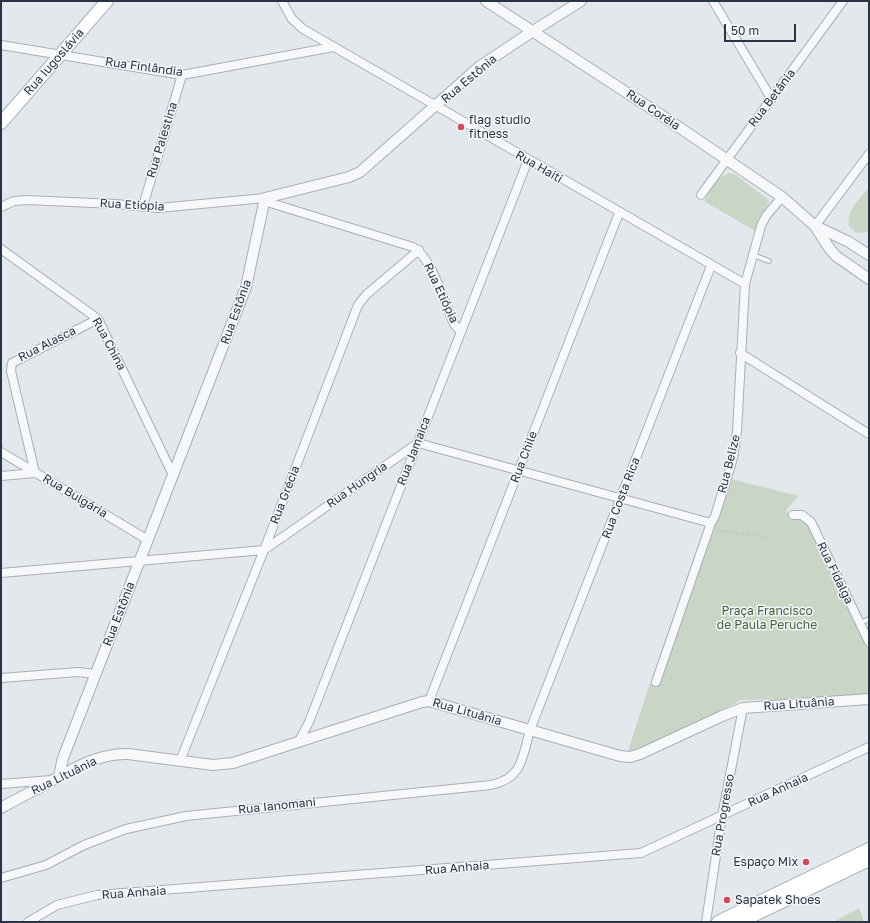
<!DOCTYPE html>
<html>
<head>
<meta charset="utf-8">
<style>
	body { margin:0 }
	#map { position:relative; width:870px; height:923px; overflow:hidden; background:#e4e7ec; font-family:"Golos Text",sans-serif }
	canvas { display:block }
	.frame { position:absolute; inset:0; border:2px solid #2b3445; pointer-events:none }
	.scale { position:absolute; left:724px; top:24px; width:72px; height:18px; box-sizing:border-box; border:2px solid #2b3445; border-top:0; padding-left:5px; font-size:12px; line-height:14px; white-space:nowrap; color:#2b3445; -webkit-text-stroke:3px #f4f6f9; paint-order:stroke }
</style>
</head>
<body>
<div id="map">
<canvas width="870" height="923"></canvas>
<div class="frame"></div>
<div class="scale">50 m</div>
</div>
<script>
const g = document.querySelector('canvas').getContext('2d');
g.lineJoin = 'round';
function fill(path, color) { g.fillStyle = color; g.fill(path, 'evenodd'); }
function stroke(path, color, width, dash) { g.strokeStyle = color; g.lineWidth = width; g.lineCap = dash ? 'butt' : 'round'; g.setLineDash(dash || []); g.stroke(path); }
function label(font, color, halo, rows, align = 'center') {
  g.font = font + ' "Golos Text",sans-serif'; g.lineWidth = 3; g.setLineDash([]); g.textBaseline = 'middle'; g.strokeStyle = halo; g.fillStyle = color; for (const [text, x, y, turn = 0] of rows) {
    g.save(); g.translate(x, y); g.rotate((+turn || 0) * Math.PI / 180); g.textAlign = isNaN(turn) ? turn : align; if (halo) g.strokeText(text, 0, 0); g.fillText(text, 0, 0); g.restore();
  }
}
fill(new Path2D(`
	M 729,173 L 736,175 L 769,200 C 769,206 758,222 755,231 L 704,201 L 719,178 Z
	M 869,188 L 869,232 L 857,233 L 849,226 C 846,211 860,198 869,188 Z
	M 731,479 L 799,496 L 786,510 L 790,516 L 809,519 L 869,642 L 869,698 L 739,700 L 736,703 L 644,748 L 628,751 L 650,683 L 659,685 L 713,527 L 718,520 Z
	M 859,908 L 864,922 L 833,922 Z`), '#c9d6c5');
const service = new Path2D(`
	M 753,255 L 769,261
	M 860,623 L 869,619`);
const minor = new Path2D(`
	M 282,1 L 292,19 L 303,29 L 745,284
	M 713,1 L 771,98
	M 1,45 L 182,75 L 333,47
	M 701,195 L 843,1
	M 264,201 L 413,247 C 433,259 444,302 454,324 L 461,332
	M 143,206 L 182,75
	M 1,207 L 14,201 L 27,200 L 115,204 L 158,208 L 265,198
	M 815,226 L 869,154
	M 1,249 L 98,319 L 173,475
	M 740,353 L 869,434
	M 1,452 L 148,540
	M 1,476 L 35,473 L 11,371 L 12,363 L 98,319
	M 793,515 L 802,515 L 811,522 L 869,642
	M 1,573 L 264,550 L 418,443 L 711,523
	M 1,678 L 78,672 L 95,674
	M 656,682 L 711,523 L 715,516 L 733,458 L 737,432 L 745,284 L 761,226 L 766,216 L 782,197
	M 429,701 L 619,213
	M 299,741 L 309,722 L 528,160
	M 180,761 L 264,550 L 358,305 L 367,294 L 419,250
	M 1,784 L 52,780
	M 1,878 L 46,865 L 84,845 L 126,829 L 186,816 L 491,785 C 523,778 522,758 530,730 L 711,266
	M 28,922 L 57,905 L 97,895 L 641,853 L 869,747
	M 706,922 L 722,816 L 743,708`);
const tertiary = new Path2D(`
	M 486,1 L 658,113 L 782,197 L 815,226 L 829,248 L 836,256 L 869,279
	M 815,226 L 849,242 L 869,255
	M 59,776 L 63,758 L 246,287 L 265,198 L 349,177 L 360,172 L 479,67 L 533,31 L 581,1
	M 1,808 C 18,798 36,790 53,780 C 76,767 100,753 128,754 L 213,765 L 233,763 L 422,702 L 429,701 L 620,756 L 630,757 L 640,754 L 722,716 L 743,708 L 869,699`);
const primary = new Path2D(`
	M 1,123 L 107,1
	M 718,922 L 869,849
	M 740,922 L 869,860`);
stroke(service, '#a9aeb7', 6);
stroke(minor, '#a9aeb7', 10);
stroke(tertiary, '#a9aeb7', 12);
stroke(primary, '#a3abb8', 14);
stroke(new Path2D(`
	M 717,530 L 767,537`), '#c2c5cb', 1.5, [3, 3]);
stroke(service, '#f7f8fa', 4);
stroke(minor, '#f7f8fa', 8);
stroke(tertiary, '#f7f8fa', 10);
stroke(primary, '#fff', 12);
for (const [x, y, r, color] of [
	[461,127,4,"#d1495b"],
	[806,862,4,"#d1495b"],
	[727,900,4,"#d1495b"]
]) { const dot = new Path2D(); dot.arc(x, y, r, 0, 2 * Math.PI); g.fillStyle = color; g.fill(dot); stroke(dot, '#f4f6f9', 1.5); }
label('12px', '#2b3445', '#f4f6f9', [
	["Rua Iugoslávia",54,62,-49],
	["Rua Finlândia",144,67,8],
	["Rua Estônia",469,79,-40],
	["Rua Betânia",772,98,-53],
	["Rua Coréia",653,110,34],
	["Rua Palestina",162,140,-73],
	["Rua Haiti",539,167,30],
	["Rua Etiópia",132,205,3],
	["Rua Etiópia",441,293,65],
	["Rua Estônia",236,312,-70],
	["Rua Alasca",47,344,-27],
	["Rua China",109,344,62],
	["Rua Jamaica",414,451,-69],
	["Rua Chile",524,457,-69],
	["Rua Belize",729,464,-76],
	["Rua Hungria",357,485,-35],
	["Rua Grécia",285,495,-69],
	["Rua Bulgária",75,496,31],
	["Rua Costa Rica",621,498,-69],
	["Rua Fidalga",835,573,64],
	["Rua Estônia",119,614,-69],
	["Rua Lituânia",799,704,-4],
	["Rua Lituânia",467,712,16],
	["Rua Lituânia",64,776,-26],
	["Rua Anhaia",778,790,-25],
	["Rua Ianomani",277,806,-6],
	["Rua Progresso",723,815,-80],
	["Rua Anhaia",457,868,-5],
	["Rua Anhaia",134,893,-4]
]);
label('12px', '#2b3445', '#f4f6f9', [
	["flag studio",469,120],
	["fitness",469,134],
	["Espaço Mix",798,862,"right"],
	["Sapatek Shoes",735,900]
], 'left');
label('12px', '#3f6138', '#f4f6f9', [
	["Praça Francisco",767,611],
	["de Paula Peruche",767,625]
]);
</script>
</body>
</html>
